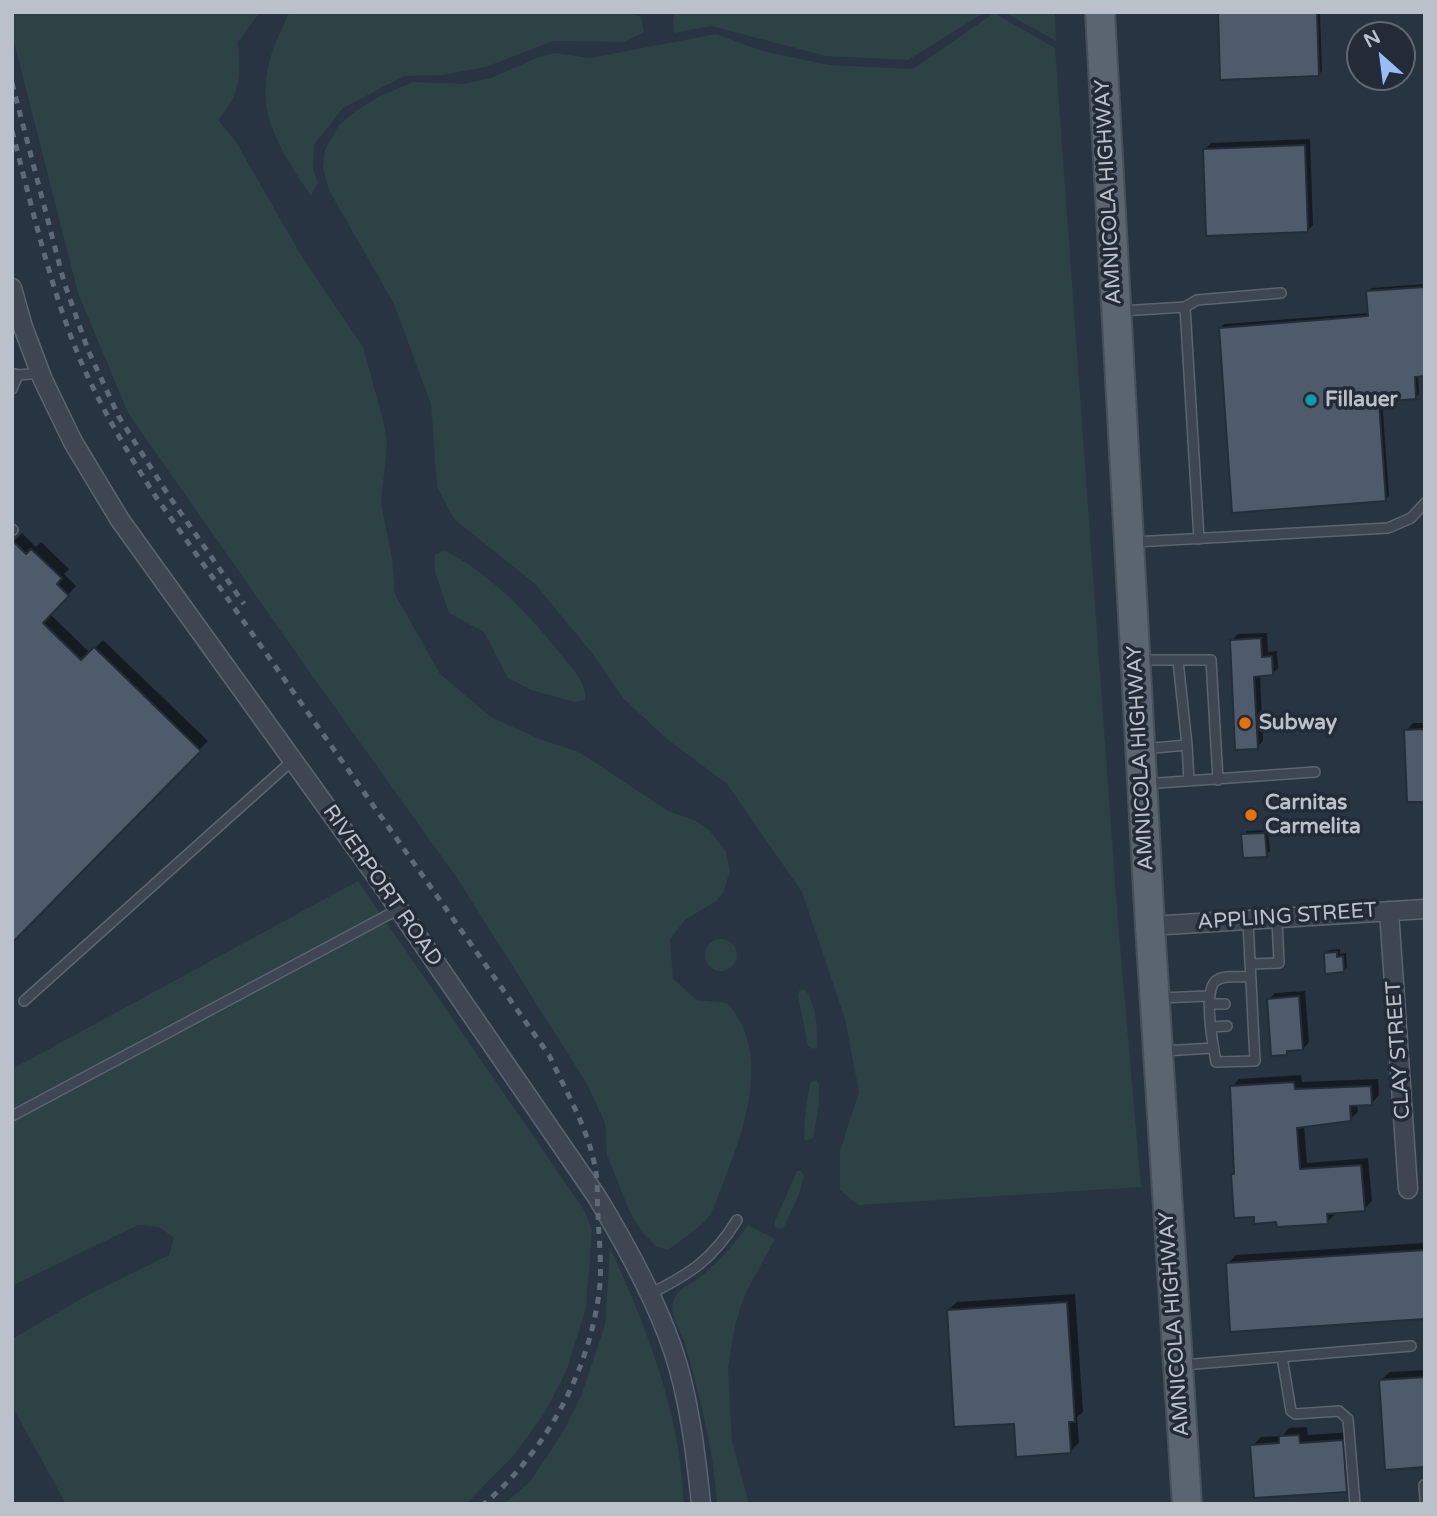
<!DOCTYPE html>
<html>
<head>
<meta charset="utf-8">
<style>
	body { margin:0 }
	#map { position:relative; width:1437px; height:1516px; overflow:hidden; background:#293442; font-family:"Varela Round",sans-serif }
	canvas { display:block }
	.frame { position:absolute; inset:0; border:14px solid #bac1cb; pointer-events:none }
	.north { position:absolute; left:1346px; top:21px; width:70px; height:70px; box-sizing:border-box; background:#222b37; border:2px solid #5f6772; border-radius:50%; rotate:332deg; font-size:19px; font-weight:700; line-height:28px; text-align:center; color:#bac1cb }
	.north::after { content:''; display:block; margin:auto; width:24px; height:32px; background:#98bdf2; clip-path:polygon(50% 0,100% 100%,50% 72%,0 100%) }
</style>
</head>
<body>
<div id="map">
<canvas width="1437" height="1516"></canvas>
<div class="frame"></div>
<div class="north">N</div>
</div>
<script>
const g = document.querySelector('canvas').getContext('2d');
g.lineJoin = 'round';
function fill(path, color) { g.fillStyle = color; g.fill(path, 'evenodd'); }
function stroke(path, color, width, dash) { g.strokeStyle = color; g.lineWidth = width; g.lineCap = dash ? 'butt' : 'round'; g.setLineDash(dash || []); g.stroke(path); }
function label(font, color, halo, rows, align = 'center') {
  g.font = font + ' "Varela Round",sans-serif'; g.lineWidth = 7; g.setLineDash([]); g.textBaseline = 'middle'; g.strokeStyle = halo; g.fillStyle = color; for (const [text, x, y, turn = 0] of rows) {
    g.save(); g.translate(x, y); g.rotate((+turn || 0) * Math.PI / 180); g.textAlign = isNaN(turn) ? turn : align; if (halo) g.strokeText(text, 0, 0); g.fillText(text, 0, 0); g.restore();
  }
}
fill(new Path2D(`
	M 12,12 L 260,12 L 238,42 C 241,77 241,93 218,120 L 236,142 L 301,255 L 363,347 L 384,424 L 387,446 L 381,504 L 392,558 L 395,594 L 440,674 L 491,717 L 539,739 L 579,752 L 668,811 L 694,820 L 709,830 L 726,851 L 730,871 L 723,893 L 716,901 L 685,920 L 670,939 L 673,979 L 697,1000 L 727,1003 C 772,1052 745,1128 724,1181 C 719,1192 716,1206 709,1216 C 702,1227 679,1241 668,1250 L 656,1246 L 641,1231 L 629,1210 L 607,1155 L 605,1123 L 587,1084 L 457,878 L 306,667 L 128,413 L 78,293 L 12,34 Z
	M 290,12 L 627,12 L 641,17 L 644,32 L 625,42 L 553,41 L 486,67 L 442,75 L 404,76 L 343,108 L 314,145 L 313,169 L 318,183 L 311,196 C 263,125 248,92 290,12 Z
	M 675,12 L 985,12 L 908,60 L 826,56 L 711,26 L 674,33 L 673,20 Z
	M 1004,12 L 1055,12 L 1056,41 Z
	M 994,13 L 1055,48 L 1118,923 L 1141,1187 L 858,1205 L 840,1190 L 840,1151 L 859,1092 L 845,1019 L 802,892 L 727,784 L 667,739 L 624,699 L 592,653 L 534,583 L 454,519 L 437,487 L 431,404 L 394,304 L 329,190 L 323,168 L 325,150 L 339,125 L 356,111 L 378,97 L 413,82 L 463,84 L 491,78 L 539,57 L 555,53 L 590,58 L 716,34 L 762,51 L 829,65 L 913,69 Z
	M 446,551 C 493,576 531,616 563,657 C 573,670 587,683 585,700 L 575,702 L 531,690 L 508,678 L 484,632 L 449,613 L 435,572 L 435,555 L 440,552 Z
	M 358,881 L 584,1210 L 592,1230 L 586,1308 L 566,1372 L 544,1414 L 513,1456 L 466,1504 L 66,1504 L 12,1406 L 12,1339 L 86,1296 L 169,1255 L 174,1238 L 159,1227 L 138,1225 L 12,1286 L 12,1069 Z
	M705 955a16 16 0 1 1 32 0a16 16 0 1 1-32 0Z
	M 804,989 C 816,999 818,1031 817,1047 L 813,1049 L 808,1046 L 798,995 L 799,991 Z
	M 816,1080 L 819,1084 L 819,1105 L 813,1138 L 805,1141 C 802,1134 808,1088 811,1082 Z
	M 797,1171 L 801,1171 L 804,1176 L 799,1194 L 784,1227 L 779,1229 L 775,1226 L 775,1221 Z
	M 748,1225 L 775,1239 L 745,1294 L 735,1325 L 728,1367 L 732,1441 L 749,1504 L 717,1504 C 714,1450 699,1393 684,1341 C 680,1329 669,1314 673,1301 C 678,1287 696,1282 705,1273 C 721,1258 736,1243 748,1225 Z
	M 610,1248 C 648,1330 680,1413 684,1504 L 504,1504 L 530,1482 L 562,1434 L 581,1396 L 605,1325 Z`), '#2c4244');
fill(new Path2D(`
	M 1220,12 L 1320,12 L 1322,71 L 1318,75 Z
	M 1310,139 L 1313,225 L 1307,231 L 1205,149 L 1211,143 Z
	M 1425,284 L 1425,374 L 1418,375 L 1419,394 L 1416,397 L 1382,400 L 1389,496 L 1385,499 L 1220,328 L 1224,324 L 1369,313 L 1368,292 L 1372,288 Z
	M 22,533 L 36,547 L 41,542 L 69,569 L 64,574 L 76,586 L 50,614 L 90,653 L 103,640 L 208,741 L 12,941 L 12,543 Z
	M 1267,633 L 1268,652 L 1277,651 L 1278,668 L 1272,674 L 1260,674 L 1263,741 L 1257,747 L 1232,640 L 1238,634 Z
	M 1413,723 L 1425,723 L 1425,800 L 1406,731 Z
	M 1268,830 L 1270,851 L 1266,855 L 1243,835 L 1247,831 Z
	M 1340,949 L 1340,954 L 1346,953 L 1347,967 L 1344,971 L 1326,953 L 1329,950 Z
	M 1305,991 L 1309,1042 L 1303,1049 L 1290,1049 L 1286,1053 L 1269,999 L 1275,993 Z
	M 1301,1075 L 1302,1082 L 1378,1079 L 1379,1095 L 1372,1103 L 1357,1104 L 1358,1112 L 1350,1119 L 1304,1125 L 1307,1163 L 1368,1158 L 1372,1201 L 1364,1209 L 1335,1211 L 1335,1214 L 1327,1222 L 1278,1220 L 1256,1215 L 1232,1175 L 1236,1172 L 1232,1087 L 1239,1079 Z
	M 1425,1243 L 1425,1317 L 1228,1264 L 1236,1255 Z
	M 1075,1294 L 1083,1412 L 1077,1417 L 1079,1443 L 1070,1451 L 948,1310 L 957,1302 Z
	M 1425,1370 L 1425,1466 L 1381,1380 L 1390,1372 Z
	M 1307,1427 L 1308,1435 L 1351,1432 L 1354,1482 L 1346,1490 L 1252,1446 L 1261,1437 L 1282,1436 L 1289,1428 Z`), '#0007');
const building = new Path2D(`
	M 1218,12 L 1317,12 L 1319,76 L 1220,80 Z
	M 1305,145 L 1308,232 L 1206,236 L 1203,149 Z
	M 1425,287 L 1425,376 L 1415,377 L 1416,399 L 1379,402 L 1386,501 L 1232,513 L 1219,328 L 1368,316 L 1366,291 Z
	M 12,540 L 26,554 L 31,549 L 62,578 L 57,584 L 69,596 L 43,623 L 81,660 L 94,647 L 201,751 L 12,943 Z
	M 1261,638 L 1262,657 L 1272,656 L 1273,675 L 1254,677 L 1258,749 L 1235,750 L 1230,640 Z
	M 1425,729 L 1425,802 L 1407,802 L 1404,730 Z
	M 1265,833 L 1267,857 L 1243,858 L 1241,834 Z
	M 1337,952 L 1337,957 L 1343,956 L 1344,972 L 1325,974 L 1324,953 Z
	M 1299,996 L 1303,1050 L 1287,1051 L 1287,1055 L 1271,1056 L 1267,999 Z
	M 1294,1082 L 1295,1089 L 1371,1086 L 1372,1105 L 1350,1106 L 1351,1121 L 1297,1128 L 1300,1169 L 1361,1165 L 1365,1211 L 1327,1214 L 1328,1224 L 1277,1227 L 1276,1222 L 1254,1224 L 1254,1217 L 1234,1218 L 1231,1174 L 1234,1174 L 1230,1086 Z
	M 1425,1250 L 1425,1319 L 1230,1332 L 1226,1263 Z
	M 1067,1302 L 1075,1422 L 1069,1422 L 1071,1453 L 1016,1457 L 1014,1424 L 954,1427 L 947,1310 Z
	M 1425,1377 L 1425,1467 L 1385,1470 L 1379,1380 Z
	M 1299,1435 L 1300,1443 L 1343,1440 L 1347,1492 L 1254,1498 L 1250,1445 L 1279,1443 L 1279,1436 Z`);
fill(building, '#4f5b6a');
stroke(building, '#242d39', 2);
const lane = new Path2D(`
	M 1185,307 L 1197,300 L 1281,293
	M 1121,311 L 1185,307 L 1199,539
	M 18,375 L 41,373
	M 12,389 L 18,375 L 15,374
	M 12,529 L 13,530
	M 1134,542 L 1388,528 L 1411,518 L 1425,503
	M 1139,660 L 1211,660 L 1218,780
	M 1187,745 L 1189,781
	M 1143,749 L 1187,745 L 1178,661
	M 1144,784 L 1315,772
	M 1248,921 L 1255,1061 L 1216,1062 C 1213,1046 1202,988 1217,980 C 1224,975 1241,977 1250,977
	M 1250,964 L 1279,963 L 1277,920
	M 1160,998 L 1208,996
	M 24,1001 L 293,760
	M 1209,1004 L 1225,1004
	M 1211,1027 L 1227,1026
	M 1163,1051 L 1213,1048
	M 12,1116 L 399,909
	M 650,1294 C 691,1273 712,1260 737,1220
	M 1282,1357 L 1291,1411 L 1295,1414 L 1339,1411 L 1348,1419 L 1355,1504
	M 1183,1365 L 1411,1346
	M 1424,1485 L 1425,1500`);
const street = new Path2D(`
	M 12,288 L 23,327 L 43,380 L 73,442 L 120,520 L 374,873 L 597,1197 C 626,1245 655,1297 673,1350 C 689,1397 696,1455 701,1504
	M 1389,911 L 1408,1189
	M 1150,926 L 1425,909`);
const primary = new Path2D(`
	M 1100,12 L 1150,926 L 1187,1504`);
stroke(lane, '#5b646f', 12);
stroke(street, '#5b646f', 21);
stroke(primary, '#474f5b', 32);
stroke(lane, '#3d4652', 9);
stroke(street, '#3d4652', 18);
stroke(primary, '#5b6571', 28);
stroke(new Path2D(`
	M 12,83 L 64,282 L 88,350 L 119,417 L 167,493 L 244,604
	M 12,131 C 32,206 49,284 79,357 C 100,406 127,452 156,497 L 549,1055 C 566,1092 590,1131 596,1173 C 598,1186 597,1201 598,1215 C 599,1243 603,1272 598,1300 C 586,1377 544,1453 484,1504`), '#5f6a78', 5, [7, 7]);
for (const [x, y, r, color] of [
	[1311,400,7,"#0f9aa8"],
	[1245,723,7,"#e8710a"],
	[1251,815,7,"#e8710a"]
]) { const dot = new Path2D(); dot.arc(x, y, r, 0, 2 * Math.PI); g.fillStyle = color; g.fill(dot); stroke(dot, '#222b37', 2.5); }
label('21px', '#bac1cb', '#222b37', [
	["AMNICOLA HIGHWAY",1109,192,-93],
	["AMNICOLA HIGHWAY",1141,758,-93],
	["RIVERPORT ROAD",382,886,55],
	["APPLING STREET",1287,917,-4],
	["CLAY STREET",1399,1050,-94],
	["AMNICOLA HIGHWAY",1175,1324,-94]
]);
label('bold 21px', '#bac1cb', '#222b37', [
	["Fillauer",1325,400],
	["Subway",1259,723],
	["Carnitas",1265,803],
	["Carmelita",1265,827]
], 'left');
</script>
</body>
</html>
